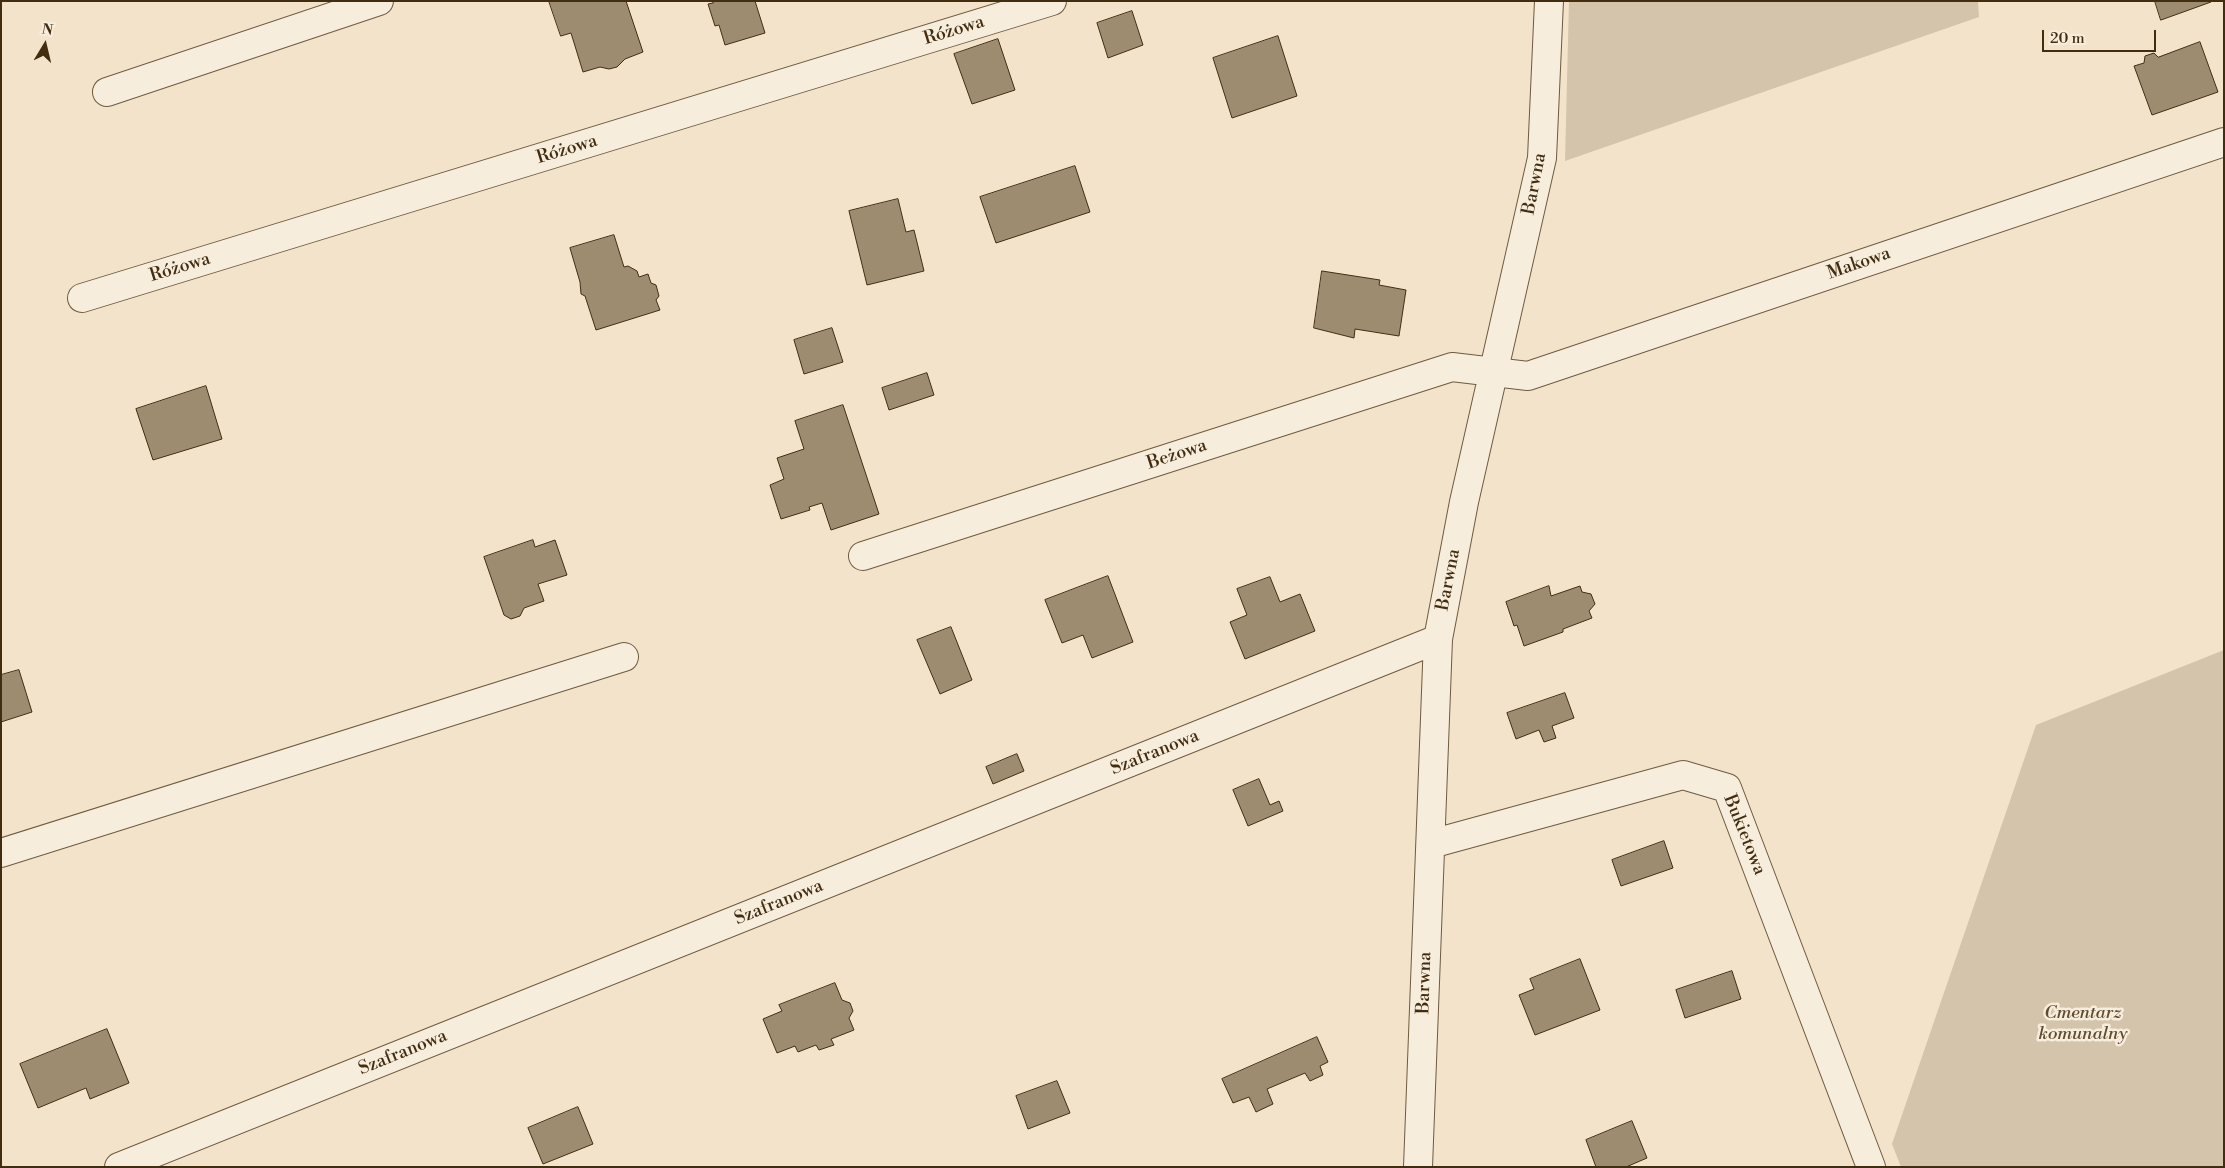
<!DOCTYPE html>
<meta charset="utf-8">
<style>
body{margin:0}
#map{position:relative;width:2225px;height:1168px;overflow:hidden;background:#f2e3ca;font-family:"Libre Bodoni",serif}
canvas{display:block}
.frame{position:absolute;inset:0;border:2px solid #432d11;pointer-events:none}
.north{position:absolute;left:20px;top:20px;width:50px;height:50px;-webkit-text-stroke:4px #f7eddd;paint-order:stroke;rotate:9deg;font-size:14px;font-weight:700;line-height:20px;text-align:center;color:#432d11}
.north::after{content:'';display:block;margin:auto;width:18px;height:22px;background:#432d11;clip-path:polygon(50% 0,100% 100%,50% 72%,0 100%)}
.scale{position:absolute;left:2042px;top:30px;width:114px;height:22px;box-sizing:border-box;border:2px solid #432d11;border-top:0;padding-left:6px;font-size:15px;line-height:18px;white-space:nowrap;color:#432d11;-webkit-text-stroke:4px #f7eddd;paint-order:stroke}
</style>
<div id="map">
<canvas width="2225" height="1168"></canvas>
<div class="frame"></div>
<div class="north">N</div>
<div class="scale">20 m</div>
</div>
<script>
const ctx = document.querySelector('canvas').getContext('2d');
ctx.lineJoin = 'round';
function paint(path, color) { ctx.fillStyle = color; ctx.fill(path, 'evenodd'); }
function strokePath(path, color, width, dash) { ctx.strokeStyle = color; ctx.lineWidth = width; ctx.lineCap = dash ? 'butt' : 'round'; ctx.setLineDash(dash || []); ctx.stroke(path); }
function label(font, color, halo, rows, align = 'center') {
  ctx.font = font + ' "Libre Bodoni",serif'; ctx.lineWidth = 5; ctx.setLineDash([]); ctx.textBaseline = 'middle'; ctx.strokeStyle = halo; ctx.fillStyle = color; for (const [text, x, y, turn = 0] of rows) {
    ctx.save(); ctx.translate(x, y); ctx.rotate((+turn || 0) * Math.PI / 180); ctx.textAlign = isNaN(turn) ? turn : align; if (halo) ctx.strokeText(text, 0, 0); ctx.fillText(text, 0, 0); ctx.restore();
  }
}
const green = new Path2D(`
 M1569 1H1978L1979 17 1565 161Z
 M2224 650V1167H1901L1892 1144 2036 725Z`);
const building = new Path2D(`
 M549 1H626L643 52 625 59 617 67 609 69 600 67 583 72 571 33 561 36Z
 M712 1H755L765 33 725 45 719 25 715 26 708 4 713 3Z
 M2155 1H2211V2L2161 20Z
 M1132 11 1143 45 1108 58 1097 23Z
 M1278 36 1297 96 1232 118 1213 58Z
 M998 39 1015 90 972 104 954 54Z
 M2200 42 2218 92 2152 115 2134 66 2144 63 2145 56 2154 53 2158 57Z
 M1075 166 1090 212 996 243 980 197Z
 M898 199 906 232 914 230 924 271 867 285 849 211Z
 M614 235 624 267 628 266 637 271 639 277 648 274 651 283 656 285 659 296 656 300 660 310 596 330 585 296 581 294 580 282 570 248Z
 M1322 271 1380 280 1379 285 1406 290 1399 336 1355 329 1354 338 1314 328Z
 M832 328 843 362 804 374 794 340Z
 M927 373 934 395 889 410 882 388Z
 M206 386 222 439 153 460 136 409Z
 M843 405 879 514 831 530 822 503 809 507 810 510 781 519 770 485 784 479 777 458 804 449 795 421Z
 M533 540 535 547 555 540 567 575 538 584 544 601 524 608 520 616 511 619 504 615 484 557Z
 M1108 576 1133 642 1092 658 1083 635 1062 643 1045 600Z
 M1270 577 1280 602 1300 594 1315 631 1245 659 1230 622 1247 615 1237 589Z
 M1549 586 1551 596 1580 586 1582 592 1591 594 1595 604 1589 611 1592 618 1563 629V632L1524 646 1517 625 1514 626 1506 602Z
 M951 627 972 680 940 694 917 640Z
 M19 670 32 712 1 722V675Z
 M1565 693 1574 718 1552 726 1556 738 1544 742 1539 730 1516 739 1507 713Z
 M1017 754 1024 771 993 784 986 767Z
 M1259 779 1270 805 1279 801 1283 811 1248 826 1233 790Z
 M1664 841 1673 868 1621 886 1612 860Z
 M1580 959 1600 1010 1535 1035 1519 995 1534 989 1530 979Z
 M1732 971 1741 999 1685 1018 1676 990Z
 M835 983 842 1000 850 1003 853 1011 849 1018 854 1030 831 1039 834 1045 819 1050 816 1045 798 1052 795 1046 777 1053 763 1019 782 1011 779 1005Z
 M107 1029 129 1083 90 1099 86 1088 38 1108 20 1064Z
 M1317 1037 1328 1062 1320 1066 1323 1075 1310 1081 1305 1073 1267 1089 1273 1104 1256 1112 1249 1097 1233 1103 1222 1079Z
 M1057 1081 1070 1113 1028 1129 1016 1096Z
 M578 1107 593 1144 543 1164 528 1128Z
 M1632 1121 1647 1158 1626 1167H1596L1586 1140Z`);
const street = new Path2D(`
 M107 92 379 1
 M82 298 1052 1
 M863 556 1452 367 1528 376 2224 142
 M1431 844 1683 775 1727 788 1871 1167
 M1 853 624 657
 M119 1167 1438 639
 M1418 1167 1438 639 1464 502 1542 158 1549 1`);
const streetNames = [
 ["Różowa",954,31,-17],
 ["Różowa",567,150,-17],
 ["Barwna",1535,184,-79],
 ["Makowa",1859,264,-19],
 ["Różowa",180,268,-17],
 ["Beżowa",1177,455,-18],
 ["Barwna",1449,580,-79],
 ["Szafranowa",1155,753,-22],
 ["Bukietowa",1744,835,68],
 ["Szafranowa",779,903,-22],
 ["Barwna",1425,983,-88],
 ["Szafranowa",403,1053,-22]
];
const parkNames = [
 ["Cmentarz",2083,1014],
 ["komunalny",2083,1035]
];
paint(green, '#d4c4ab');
paint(building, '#9e8c71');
strokePath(building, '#432d11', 1);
strokePath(street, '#6f5a3f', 30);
strokePath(street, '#f7eddd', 28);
label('18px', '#432d11', '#f7eddd', streetNames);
label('italic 18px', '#604b30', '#f7eddd', parkNames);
</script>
